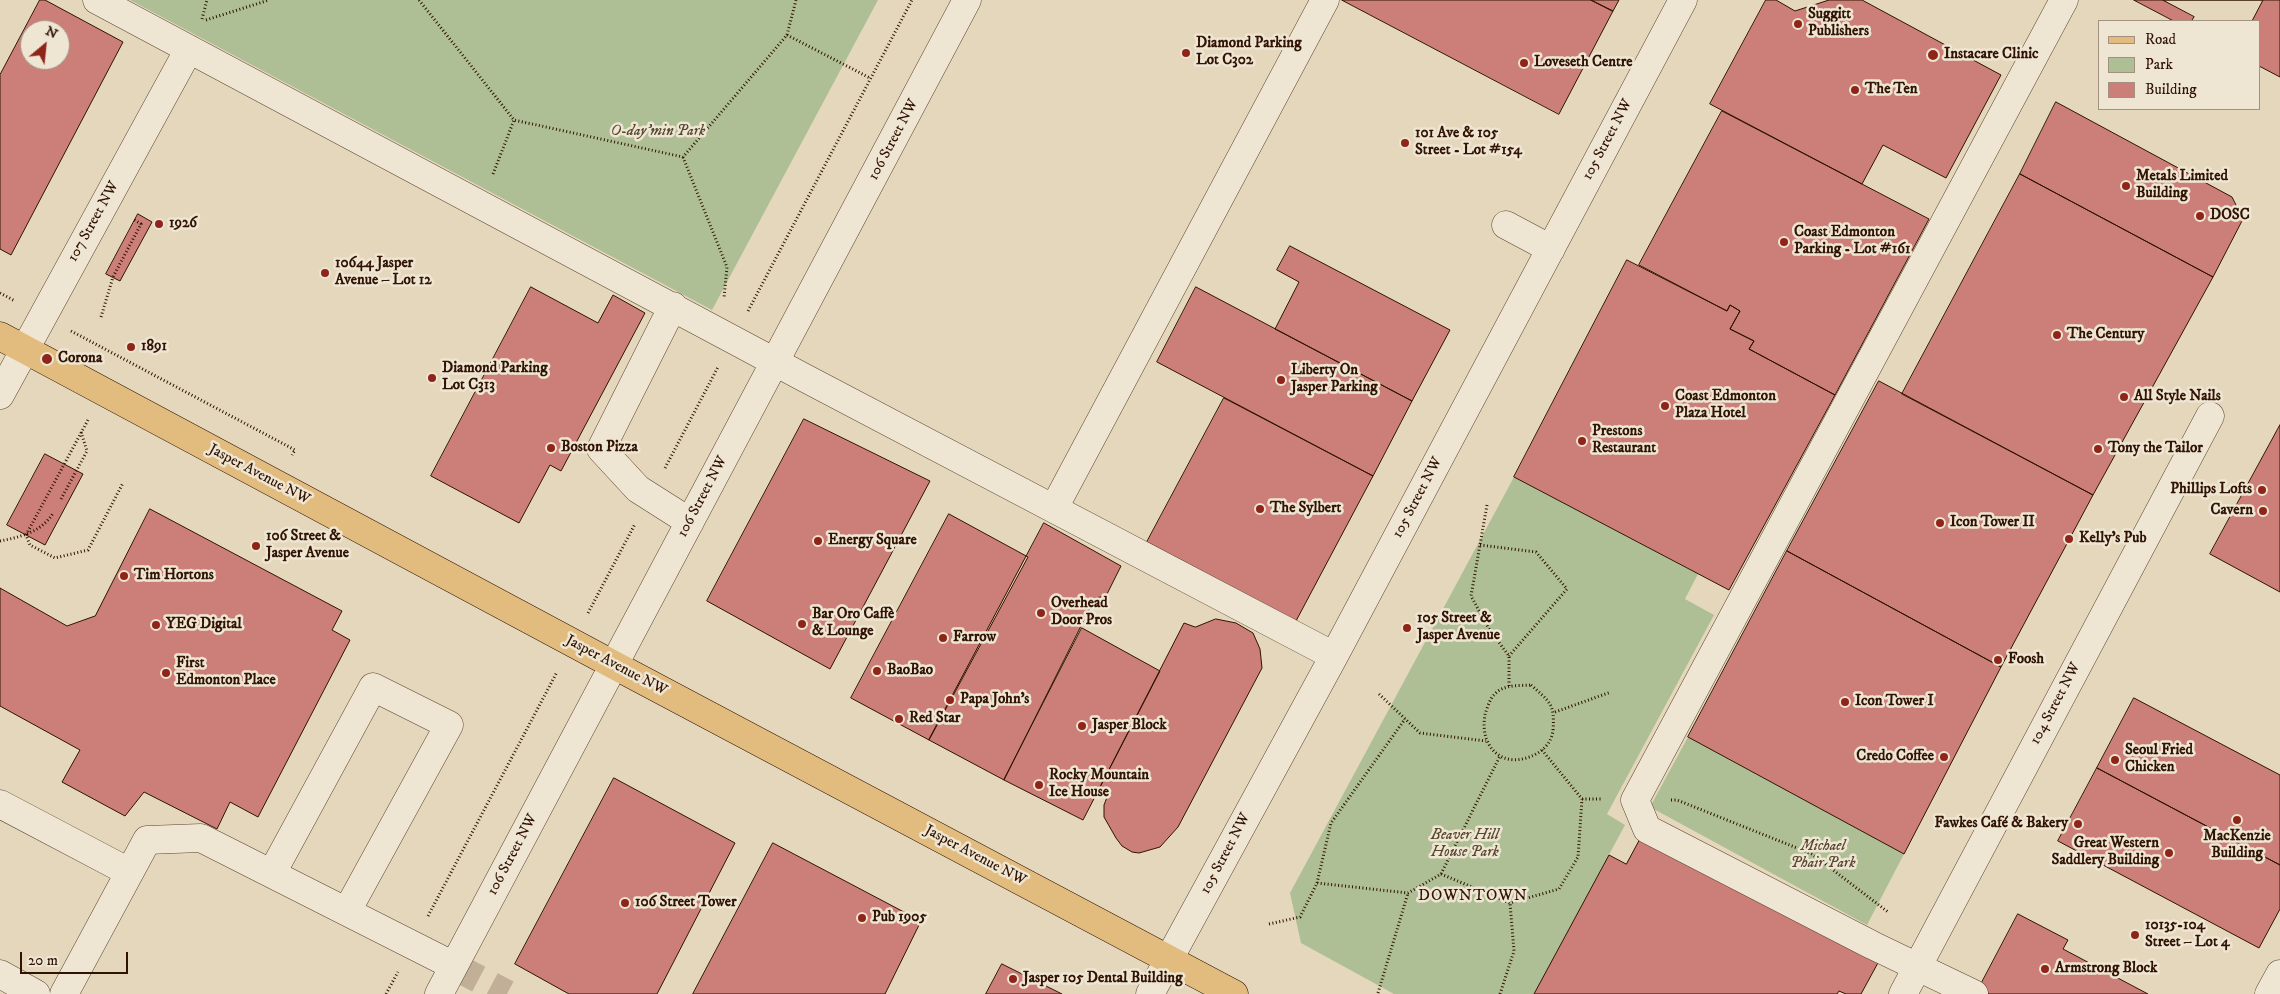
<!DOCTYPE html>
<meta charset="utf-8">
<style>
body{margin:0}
#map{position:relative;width:2280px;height:994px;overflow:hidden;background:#e5d7bc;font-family:"IM FELL DW Pica",serif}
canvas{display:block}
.legend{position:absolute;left:2098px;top:20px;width:162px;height:90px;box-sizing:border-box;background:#eee5d3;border:1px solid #a2917f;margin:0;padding:6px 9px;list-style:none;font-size:15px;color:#301302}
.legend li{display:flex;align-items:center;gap:10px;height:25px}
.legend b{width:25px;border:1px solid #a2917f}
.north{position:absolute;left:20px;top:20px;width:50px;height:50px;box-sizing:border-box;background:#eee5d3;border:1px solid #a2917f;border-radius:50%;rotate:28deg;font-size:14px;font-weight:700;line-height:20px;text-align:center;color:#301302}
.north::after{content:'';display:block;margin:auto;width:18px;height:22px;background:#8f2418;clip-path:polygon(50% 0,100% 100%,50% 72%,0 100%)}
.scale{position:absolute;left:20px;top:952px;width:108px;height:22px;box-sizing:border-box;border:2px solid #301302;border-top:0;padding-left:6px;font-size:15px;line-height:18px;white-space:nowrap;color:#301302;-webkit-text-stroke:4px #eee5d3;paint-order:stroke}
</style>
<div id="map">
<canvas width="2280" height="994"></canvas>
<ul class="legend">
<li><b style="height:6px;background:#e2bc7e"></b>Road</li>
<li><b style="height:14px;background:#afbf95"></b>Park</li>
<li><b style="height:14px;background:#cc7e79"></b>Building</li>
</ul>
<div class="north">N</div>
<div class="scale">20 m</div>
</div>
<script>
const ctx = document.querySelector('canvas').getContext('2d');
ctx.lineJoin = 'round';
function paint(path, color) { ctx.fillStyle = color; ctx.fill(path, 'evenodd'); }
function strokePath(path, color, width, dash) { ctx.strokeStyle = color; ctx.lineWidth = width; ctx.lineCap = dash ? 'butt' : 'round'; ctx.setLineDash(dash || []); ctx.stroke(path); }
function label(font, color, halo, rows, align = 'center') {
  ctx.font = font + ' "IM FELL DW Pica",serif'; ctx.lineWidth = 5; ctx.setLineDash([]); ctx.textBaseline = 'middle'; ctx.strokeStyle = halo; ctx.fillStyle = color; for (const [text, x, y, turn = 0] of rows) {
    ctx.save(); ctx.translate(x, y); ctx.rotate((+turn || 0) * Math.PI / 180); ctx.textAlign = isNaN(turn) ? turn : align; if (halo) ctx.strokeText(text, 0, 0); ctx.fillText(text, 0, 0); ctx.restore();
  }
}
const green = new Path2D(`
 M130 0H878L712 310Z
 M1514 477 1698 574 1685 599 1714 615 1607 814 1625 825 1534 994H1394L1301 943 1290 893Z
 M1688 737 1904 854 1867 925 1650 807Z`);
const building = new Path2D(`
 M40 0H45L123 42 11 255 0 249V75ZM30 30H60V60H30Z
 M1342 0H1591L1613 11 1559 114Z
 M1591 0H1619L1613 11Z
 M1766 0H1776L1795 11 1829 0H1862L2001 75 1946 178 1883 145 1862 184 1710 104Z
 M2134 0H2280V77L2259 66V21H2174Z
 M2163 0H2263L2252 21H2194L2192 20 2194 17Z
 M2056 102 2232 197 2243 219 2213 277 2020 174Z
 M1722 111 1929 219 1835 395 1749 349 1754 341 1730 329 1740 311 1730 305 1727 311 1639 265Z
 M2020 174 2213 277 2093 495 1902 394Z
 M138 214 152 222 120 281 106 274Z
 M1290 246 1450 330 1412 401 1275 329 1299 282 1277 270Z
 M1627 260 1727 311 1730 305 1740 311 1730 329 1754 341 1749 349 1835 395 1729 590 1514 477Z
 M531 287 598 323 613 295 645 313 561 471 550 465 519 523 431 476Z
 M1196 287 1412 401 1373 476 1157 362Z
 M1879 381 2093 495 2001 667 1787 551Z
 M1224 398 1373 476 1296 621 1147 542Z
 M804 419 930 481 830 669 707 601Z
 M2280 425V592L2210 554Z
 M45 454 83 474 45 545 7 525Z
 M150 509 342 611 332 630 350 640 258 817 230 802 217 829 144 792 125 816 62 782 80 750 0 706V588L67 626 95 616Z
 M949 514 1028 557 929 740 851 698Z
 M1044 523 1121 566 1106 596 1095 598 1004 780 929 740Z
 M1787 551 2001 667 1904 854 1688 737Z
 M1216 619 1236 623 1253 633 1260 649 1262 668 1178 827 1160 847 1139 853 1132 852 1122 846 1116 838 1104 817V805L1109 792 1100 787 1184 623 1195 627Z
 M1082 628 1160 671 1083 820 1004 780Z
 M2134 698 2280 775V865L2097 768Z
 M2097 768 2280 865V909L2259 948 2058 841Z
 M614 778 735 843 657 994H569L515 964Z
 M1643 834 1879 961 1861 994H1846L1839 991 1837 994H1534L1609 855 1626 864Z
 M773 843 921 921 885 994H693Z
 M2018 914 2068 940 2063 949 2148 994H1989L1979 988Z
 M1002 964 1062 994H986Z`);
const minorTunnel = new Path2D(`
 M454 966 507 994`);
const path = new Path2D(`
 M419 0 514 120 683 157 787 35 796 0
 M202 19 207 0
 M206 20 269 0
 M787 35 870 78
 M683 157 727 267 724 298
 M493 174 514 120
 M0 293 15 301
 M748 311 912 0
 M101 317 113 277 141 224 133 219
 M71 331 295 450 292 455
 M88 420 26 535 30 545 55 558 88 550 123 483
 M665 468 718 367
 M61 499 87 451 81 432
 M1487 505 1471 596 1489 629 1509 656V686
 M0 541C20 537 42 532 53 513
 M1480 545 1536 552 1567 589 1509 656
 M588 613 635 524
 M1531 685C1550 702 1555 704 1553 730 1552 741 1545 749 1536 754 1504 771 1479 748 1485 715 1487 708 1490 698 1495 694 1504 684 1519 686 1531 685Z
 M1379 694 1420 733 1486 741
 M1555 712 1611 692
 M1582 799H1603
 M1671 800H1677L1812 854 1888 912
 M1441 874 1510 903 1559 889 1578 857 1582 799 1542 750
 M1317 883 1331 823 1405 719
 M428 916 557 672
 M1269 924 1300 917 1317 883 1408 893 1441 874 1500 756
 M1378 993 1408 893
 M386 994 398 972
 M1500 994 1514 951 1510 903`);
const minor = new Path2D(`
 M97 0 803 377 1334 656
 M1506 225 1551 249
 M673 306 601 449 638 489 690 522
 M0 395 189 49
 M1054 508 1325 0
 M0 804 129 872
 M272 873 373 687 449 725 347 911
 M0 974 36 994
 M64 994 147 840 201 838 454 966
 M439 994 967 0
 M1150 994 1334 656 1683 0
 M1903 994 2210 416
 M1974 994 1872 945 1647 829 1635 800 2064 0
 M2269 994 2280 974`);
const major = new Path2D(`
 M0 336 614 665 1234 994`);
const markers = [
 [1798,24,5,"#8f2418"],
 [1186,53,5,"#8f2418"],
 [1933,55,6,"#8f2418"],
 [1524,63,5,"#8f2418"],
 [1855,90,5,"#8f2418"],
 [1405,143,5,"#8f2418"],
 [2126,186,5,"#8f2418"],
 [2200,216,5,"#8f2418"],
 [159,224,5,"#8f2418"],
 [1784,242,5,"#8f2418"],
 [325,273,5,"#8f2418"],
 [2057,335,5,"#8f2418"],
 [131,347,5,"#8f2418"],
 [47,359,6,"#8f2418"],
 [432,378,5,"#8f2418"],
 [1281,380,5,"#8f2418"],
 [2124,397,5,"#8f2418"],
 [1665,406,5,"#8f2418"],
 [1582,441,5,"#8f2418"],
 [551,448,5,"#8f2418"],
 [2098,449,5,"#8f2418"],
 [2262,490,5,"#8f2418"],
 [1260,509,5,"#8f2418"],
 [2263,511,5,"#8f2418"],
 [1940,523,5,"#8f2418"],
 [2069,539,5,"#8f2418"],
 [818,541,5,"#8f2418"],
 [256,546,5,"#8f2418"],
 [124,576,5,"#8f2418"],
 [1041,613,5,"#8f2418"],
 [802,624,5,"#8f2418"],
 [156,625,5,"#8f2418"],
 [1407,628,5,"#8f2418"],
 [943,638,5,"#8f2418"],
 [1998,660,5,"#8f2418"],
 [877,671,5,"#8f2418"],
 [166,673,5,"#8f2418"],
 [950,700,5,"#8f2418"],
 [1845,702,5,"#8f2418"],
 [899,719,5,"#8f2418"],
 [1082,726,5,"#8f2418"],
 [1944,757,5,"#8f2418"],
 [2115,760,5,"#8f2418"],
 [1039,785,5,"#8f2418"],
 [2237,820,5,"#8f2418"],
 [2078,824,5,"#8f2418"],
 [2169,853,5,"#8f2418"],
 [625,903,5,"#8f2418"],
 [862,918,5,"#8f2418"],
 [2135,935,5,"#8f2418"],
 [2045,969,5,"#8f2418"],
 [1013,979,5,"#8f2418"]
];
const poiNames = [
 ["Suggitt",1808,15],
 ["Publishers",1808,32],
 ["Diamond Parking",1196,44],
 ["Lot C302",1196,61],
 ["Instacare Clinic",1944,55],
 ["Loveseth Centre",1534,63],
 ["The Ten",1865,90],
 ["101 Ave & 105",1415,134],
 ["Street - Lot #154",1415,151],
 ["Metals Limited",2136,177],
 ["Building",2136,194],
 ["DOSC",2210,216],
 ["1926",169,224],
 ["Coast Edmonton",1794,233],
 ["Parking - Lot #161",1794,250],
 ["10644 Jasper",335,264],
 ["Avenue – Lot 12",335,281],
 ["The Century",2067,335],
 ["1891",141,347],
 ["Corona",58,359],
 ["Diamond Parking",442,369],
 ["Lot C313",442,386],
 ["Liberty On",1291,371],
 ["Jasper Parking",1291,388],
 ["Coast Edmonton",1675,397],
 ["Plaza Hotel",1675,414],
 ["All Style Nails",2134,397],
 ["Prestons",1592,432],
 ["Restaurant",1592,449],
 ["Boston Pizza",561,448],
 ["Tony the Tailor",2108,449],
 ["Phillips Lofts",2252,490,"right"],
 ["The Sylbert",1270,509],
 ["Cavern",2253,511,"right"],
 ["Icon Tower II",1950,523],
 ["106 Street &",266,537],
 ["Jasper Avenue",266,554],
 ["Kelly's Pub",2079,539],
 ["Energy Square",828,541],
 ["Tim Hortons",134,576],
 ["Overhead",1051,604],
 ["Door Pros",1051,621],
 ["Bar Oro Caffè",812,615],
 ["& Lounge",812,632],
 ["105 Street &",1417,619],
 ["Jasper Avenue",1417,636],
 ["YEG Digital",166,625],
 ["Farrow",953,638],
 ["Foosh",2008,660],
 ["First",176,664],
 ["Edmonton Place",176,681],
 ["BaoBao",887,671],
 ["Papa John's",960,700],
 ["Icon Tower I",1855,702],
 ["Red Star",909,719],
 ["Jasper Block",1092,726],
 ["Seoul Fried",2125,751],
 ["Chicken",2125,768],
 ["Credo Coffee",1934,757,"right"],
 ["Rocky Mountain",1049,776],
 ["Ice House",1049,793],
 ["Fawkes Café & Bakery",2068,824,"right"],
 ["MacKenzie",2237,837,"center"],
 ["Building",2237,854,"center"],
 ["Great Western",2159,844,"right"],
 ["Saddlery Building",2159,861,"right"],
 ["106 Street Tower",635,903],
 ["Pub 1905",872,918],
 ["10135-104",2145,926],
 ["Street – Lot 4",2145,943],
 ["Armstrong Block",2055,969],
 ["Jasper 105 Dental Building",1023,979]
];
const parkNames = [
 ["O-day'min Park",658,132],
 ["Beaver Hill",1465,836],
 ["House Park",1465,853],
 ["Michael",1823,847],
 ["Phair Park",1823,864]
];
const streetNames = [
 ["106 Street NW",894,140,-62],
 ["105 Street NW",1608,140,-62],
 ["107 Street NW",94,222,-61],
 ["Jasper Avenue NW",259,475,28],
 ["106 Street NW",703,497,-62],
 ["105 Street NW",1418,498,-62],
 ["Jasper Avenue NW",616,666,28],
 ["104 Street NW",2056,704,-62],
 ["105 Street NW",1226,854,-62],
 ["106 Street NW",513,855,-62],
 ["Jasper Avenue NW",975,856,28]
];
const neighbourhoodNames = [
 ["DOWNTOWN",1473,897]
];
paint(green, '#afbf95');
paint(building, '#cc7e79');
strokePath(building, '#301302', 1);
strokePath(minorTunnel, '#c1b097', 28, [28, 14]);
strokePath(minor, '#5d4430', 29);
strokePath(major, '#301302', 29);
strokePath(path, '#301302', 3, [1, 2.5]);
strokePath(minor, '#eee5d3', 28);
strokePath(major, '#e2bc7e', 28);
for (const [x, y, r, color] of markers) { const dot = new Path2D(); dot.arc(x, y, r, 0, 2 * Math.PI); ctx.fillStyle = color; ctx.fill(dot); strokePath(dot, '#eee5d3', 2); }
label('bold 15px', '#301302', '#eee5d3', poiNames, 'left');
label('italic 15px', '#56472e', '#eee5d3', parkNames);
label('15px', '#301302', '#eee5d3', streetNames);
ctx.letterSpacing = '1px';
label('16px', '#301302', '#eee5d3', neighbourhoodNames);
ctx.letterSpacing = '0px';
</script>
